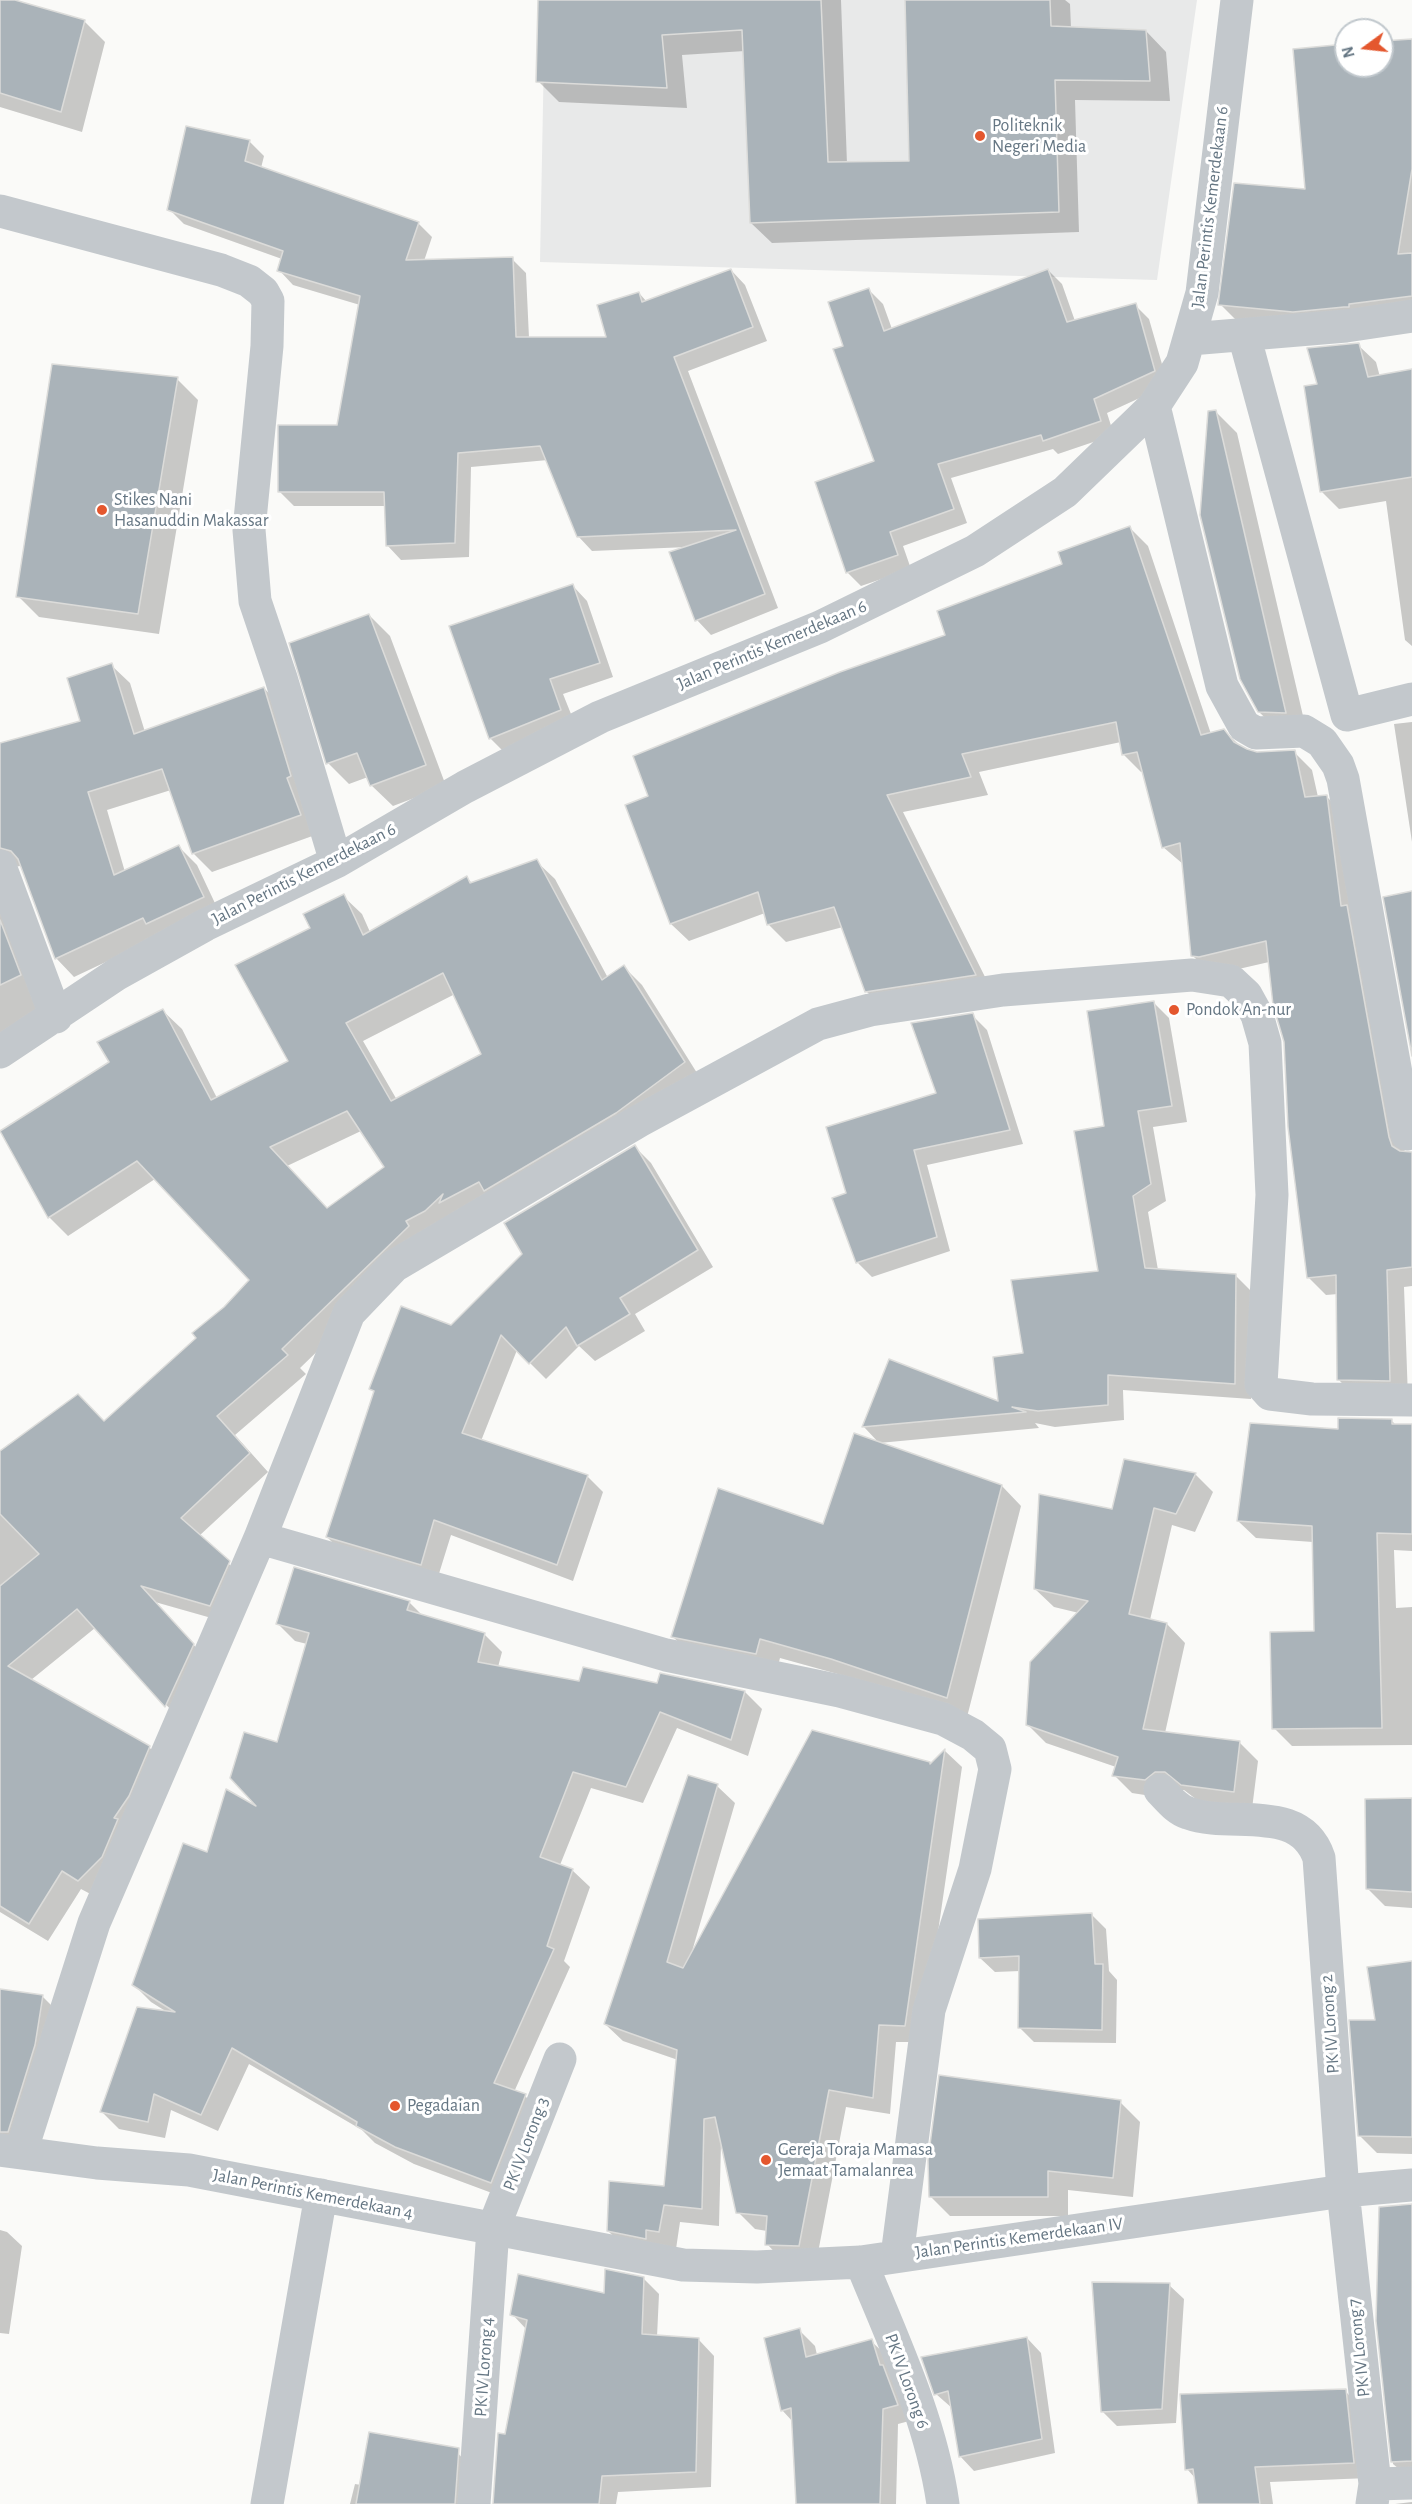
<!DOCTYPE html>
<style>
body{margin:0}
#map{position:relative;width:1412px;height:2504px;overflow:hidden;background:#fafaf8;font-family:"Alegreya Sans",sans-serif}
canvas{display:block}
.north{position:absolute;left:1334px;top:18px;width:60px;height:60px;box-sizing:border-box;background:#fff;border:2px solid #c1c8cd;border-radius:50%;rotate:255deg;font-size:16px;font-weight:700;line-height:24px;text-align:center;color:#657683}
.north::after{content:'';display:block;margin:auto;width:21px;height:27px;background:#e4572e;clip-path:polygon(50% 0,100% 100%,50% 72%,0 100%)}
</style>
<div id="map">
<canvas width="1412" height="2504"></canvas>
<div class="north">N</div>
</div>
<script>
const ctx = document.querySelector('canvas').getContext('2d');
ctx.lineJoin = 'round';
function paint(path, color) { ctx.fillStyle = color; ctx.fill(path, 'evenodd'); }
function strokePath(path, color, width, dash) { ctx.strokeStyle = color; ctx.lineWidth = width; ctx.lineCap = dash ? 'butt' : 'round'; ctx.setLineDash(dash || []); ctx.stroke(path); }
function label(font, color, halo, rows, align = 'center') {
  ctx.font = font + ' "Alegreya Sans",sans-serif'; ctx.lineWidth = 6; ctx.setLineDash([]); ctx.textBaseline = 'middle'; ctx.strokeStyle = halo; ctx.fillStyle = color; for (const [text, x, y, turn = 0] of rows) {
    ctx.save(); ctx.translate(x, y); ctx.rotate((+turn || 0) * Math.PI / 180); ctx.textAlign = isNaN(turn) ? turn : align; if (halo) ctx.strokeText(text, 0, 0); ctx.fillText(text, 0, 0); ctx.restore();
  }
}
const built = new Path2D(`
 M545 0H1197L1157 280 540 262Z`);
const shadow = new Path2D(`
 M0 0H9L84 21 105 42 82 132 0 107Z
 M539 0H841L847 164 911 162 907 0H1065L1070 4 1071 28 1146 31 1166 52 1170 101 1075 100 1079 232 772 243 751 223 745 51 682 55 687 108 559 102 538 81Z
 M1412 40V322L1243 327 1220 304 1307 190 1346 46V66H1382V43Z
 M249 141 264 156 261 168 418 223 432 237 424 261 512 259 526 273 529 338H608L639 293 647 302 731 270 745 285 767 341 688 371 778 608 711 635 697 620 671 553 688 547 592 551 578 536 548 460 471 467 469 557 401 560 387 545 386 506H294L279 491 338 426 360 305 293 285 279 270 282 259 184 224 169 209Z
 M1048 270 1062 284 1075 321 1135 305 1149 319 1168 385 1107 413 1114 435 1058 454 1053 449 951 478 967 523 903 546 911 569 861 586 847 572 876 462 845 347 869 290 883 304 892 329Z
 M1358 345 1376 362 1380 377 1412 370V646L1405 640 1386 501 1339 509 1321 491 1319 386Z
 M177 379 198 400 159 634 39 617 18 596Z
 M1216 412 1237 433 1307 733H1281L1259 712Z
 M1130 528 1148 546 1211 734 1224 730 1241 747 1257 753 1294 752 1312 770 1318 797 1326 796 1344 814 1405 1153H1412V1286L1404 1287 1408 1398H1356L1339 1380 1338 1294 1326 1295 1308 1277 1285 1042 1269 962 1217 974H1211L1193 956 1183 864 1163 847 1144 771 1141 772 1123 754 1121 742 979 772 988 795 903 812 993 993 884 1009 866 991 843 927 786 942 768 924 765 913 689 941 671 924 650 797 947 636 1063 564Z
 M573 586 587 601 613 677 563 694 575 724 504 752 490 738Z
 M369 615 390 636 446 786 393 806 371 785 368 777 349 784 328 763Z
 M111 665 130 683 145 732 264 688 282 707 318 834 212 872 193 853 171 790 107 810 125 872 179 847 197 865 221 916 161 936 74 977 56 958 21 866 12 867 0 881V745L82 722Z
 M1412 722V842L1394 724Z
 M536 861 555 879 608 978 624 967 642 985 702 1081 427 1245 300 1368 306 1374 235 1435 268 1472 199 1536 247 1581 229 1623 155 1602 211 1664 184 1724 95 1628 31 1680 149 1747 167 1766 98 1898 81 1889 48 1941 0 1912V1452L105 1423 198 1338 251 1280 155 1179 68 1236 49 1217 1 1132 111 1062 163 1011 182 1029 217 1098 290 1061 312 929 343 896 362 914 370 932 467 878 473 884ZM455 994 483 1054 397 1100 363 1041ZM361 1131 386 1167 328 1210 287 1166Z
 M0 887 44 1018 0 1033Z
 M1153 1002 1169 1018 1187 1122 1153 1127 1166 1201 1148 1212 1158 1270 1235 1275 1251 1291V1399L1123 1390 1124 1420 1055 1427 1035 1423 1039 1428 879 1443 864 1427 999 1404 1024 1354 1100 1272 1106 1127Z
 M972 1015 987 1030 1023 1144 927 1165 950 1251 872 1277 858 1263 834 1199 848 1194 938 1094Z
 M635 1147 651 1163 713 1267 635 1314 645 1331 595 1361 579 1346 546 1379 517 1350 481 1441 587 1476 603 1492 573 1581 451 1535 437 1580 343 1553 327 1537 375 1393 371 1389 452 1327Z
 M1391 1420 1397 1426H1412V1551L1394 1550 1396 1608 1412 1607V1745L1292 1746 1274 1728 1316 1632 1313 1542 1256 1538 1238 1521 1339 1430Z
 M1195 1474 1213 1492 1195 1532 1172 1525 1150 1620 1167 1624 1185 1643 1165 1733 1240 1743 1258 1761 1252 1809 1201 1803 1184 1790H1174L1164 1798 1132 1793 1114 1775 1116 1767 1046 1743 1028 1725 1079 1613 1054 1607 1035 1589 1113 1511Z
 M1002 1486 1021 1506 967 1717 852 1678 780 1658 776 1673 693 1656 673 1637 824 1525Z
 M409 1602 424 1617 484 1634 502 1652 498 1667 580 1683 658 1685 745 1692 762 1709 748 1756 677 1728 643 1803 591 1788 560 1865 572 1870 590 1887 564 1961 570 1967 514 2092 525 2096 542 2113 508 2199 414 2164 375 2143 362 2130 249 2064 218 2131 171 2110 165 2138 119 2129 102 2112 167 2012 151 2002 134 1985 208 1854 261 1811 307 1644 295 1641 278 1624Z
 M945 1751 962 1767 922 2042H896L890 2114 846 2107 816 2263 784 2262 767 2244V2231L755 2229 738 2212 721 2142 719 2226 680 2222 676 2249 626 2248 608 2231 666 2188 678 2060 623 2041 605 2024 717 1786 735 1803 691 1955 930 1763 931 1765Z
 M1412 1799V1908L1385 1906 1368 1889Z
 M1092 1915 1106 1929 1109 1971 1117 1980 1116 2043 1034 2042 1019 2027 1020 1971 995 1972 980 1958Z
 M1412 1963V2154L1377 2153 1359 2135Z
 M0 1993 42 1996 61 2015 27 2151 0 2148Z
 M1120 2102 1140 2122 1133 2197 1068 2190V2216H950L930 2196Z
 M0 2230 7 2232 22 2246 9 2334 0 2333Z
 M1412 2230V2480L1393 2464 1378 2320Z
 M643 2278 659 2294 657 2337 699 2340 714 2356 711 2487 618 2492 616 2504H494L527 2330 512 2314 606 2295Z
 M1169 2285 1184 2299 1176 2423 1117 2426 1103 2412Z
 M799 2330 815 2346 817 2355 871 2341 887 2356 913 2420 898 2424 896 2504H798L793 2422 782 2410Z
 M1027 2338 1041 2353 1055 2453 974 2471 960 2456 952 2408 936 2394Z
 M1345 2391 1361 2407 1369 2478 1270 2482 1273 2504H1200L1196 2479 1187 2469Z
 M453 2448 467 2463 459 2504H350L355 2484 361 2485Z
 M1412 2502V2504H1395Z`);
const building = new Path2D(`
 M0 0H15L85 20 61 112 0 93Z
 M538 0H821L828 162 909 161 905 0H1050L1051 26 1146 30 1150 81 1055 80 1059 212 750 223 742 30 662 35 667 88 536 82Z
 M1412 39V169L1398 254 1412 253V296L1349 304V307H1344L1293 312 1218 305 1234 183 1305 189 1293 49 1346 44V66H1382V41Z
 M186 126 250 140 245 161 419 222 406 260 513 257 516 337H606L597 305 639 292 642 302 731 269 753 327 674 357 765 594 695 621 669 552 736 530 577 537 540 446 458 453 455 543 386 546 384 492H278V425H337L360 296 277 271 283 251 167 210Z
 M1048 269 1067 322 1136 303 1155 371 1094 399 1101 421 1043 441 1041 435 938 464 954 509 890 532 898 555 846 573 815 482 874 461 833 349 843 346 828 302 869 288 884 331Z
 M1359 343 1368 377 1412 369V477L1320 492 1304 386 1317 384 1307 348Z
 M52 364 178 377 138 614 16 597Z
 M1216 410 1286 713 1258 712 1240 679 1200 515 1208 411Z
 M1130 526 1201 735 1224 729 1234 742 1247 749 1257 752 1295 750 1305 797 1327 795 1341 906 1347 905 1389 1137 1392 1146 1400 1151 1412 1152V1267L1387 1270 1390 1381 1337 1380 1336 1275 1307 1278 1288 1127 1284 1042 1273 1005 1266 941 1199 957 1191 956 1180 843 1162 848 1137 752 1122 755 1116 722 962 754 971 777 887 795 976 975 865 992 834 907 767 925 758 892 670 924 625 805 648 796 633 756 840 672 945 635 937 611 1062 564 1058 552Z
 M573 584 600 663 550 679 561 710 489 739 449 626Z
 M369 614 426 765 370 786 357 753 326 764 289 643Z
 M112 663 134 734 264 687 291 776 287 778 301 815 192 854 162 769 88 792 114 875 179 845 204 897 146 924 143 918 55 959 18 859 11 851 0 848V743L80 721 67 678Z
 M537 859 602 980 624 965 685 1062 616 1113 484 1191 479 1182 439 1203 443 1194 425 1211 406 1221 409 1226 282 1349 288 1355 217 1416 250 1453 181 1518 230 1561 210 1606 141 1586 194 1644 165 1707 77 1609 8 1666 150 1746 129 1796 114 1818 118 1819 102 1857 78 1881 62 1871 29 1924 0 1906V1586L39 1554 0 1514V1451L78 1394 104 1421 196 1338 192 1333 224 1307 249 1280 137 1161 48 1218 0 1131 109 1062 97 1042 163 1009 211 1100 288 1061 235 965 310 928 303 914 344 894 363 935 467 876 470 883ZM443 973 481 1054 391 1101 346 1023ZM347 1111 384 1167 327 1208 270 1147Z
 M1412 891V1056L1383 897Z
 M0 920 21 975 0 985Z
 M1154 1001 1172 1106 1138 1111 1151 1184 1133 1196 1145 1268 1236 1274 1235 1384 1108 1375V1405L1038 1411 1012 1407 1026 1412 862 1427 889 1359 998 1401 993 1357 1023 1353 1011 1280 1098 1271 1074 1131 1104 1126 1087 1011Z
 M973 1013 1010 1130 914 1150 937 1237 856 1263 832 1198 846 1193 826 1127 936 1093 911 1023Z
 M635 1145 698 1250 620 1298 630 1314 577 1346 566 1327 529 1364 501 1335 462 1433 588 1475 557 1565 434 1520 421 1565 326 1537 374 1391 369 1389 401 1306 451 1325 522 1254 504 1223Z
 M1338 1418 1392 1419V1424H1412V1534L1377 1533 1382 1728 1272 1729 1270 1632 1314 1631 1312 1526 1237 1521 1250 1423 1338 1429Z
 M854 1433 1002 1485 947 1698 831 1659 760 1639 756 1654 671 1637 718 1488 823 1524Z
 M1124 1459 1196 1473 1176 1514 1154 1508 1129 1614 1167 1623 1143 1729 1240 1741 1234 1792 1181 1785 1165 1772H1155L1145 1780 1112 1776 1118 1757 1026 1725 1030 1662 1088 1601 1034 1589 1039 1494 1112 1509Z
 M294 1567 410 1601 407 1610 485 1633 478 1662 579 1681 583 1667 657 1683 660 1673 745 1691 731 1740 660 1712 626 1787 573 1772 540 1857 573 1869 547 1946 554 1949 494 2083 526 2094 491 2183 395 2147 356 2126 357 2122 232 2048 201 2115 154 2094 148 2122 100 2112 137 2007 175 2012 132 1985 183 1843 207 1852 226 1789 256 1806 230 1778 244 1732 277 1742 309 1633 276 1624Z
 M812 1730 930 1762V1764L945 1749 905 2026 879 2025 873 2098 829 2090 799 2246 765 2245 767 2216 736 2213 715 2117 704 2119 702 2209 664 2205 659 2232 646 2230V2239L607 2231 609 2181 664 2186 677 2050 604 2024 688 1775 718 1784 667 1962 683 1968Z
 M1412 1798V1892L1366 1889 1365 1799Z
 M1092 1913 1095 1964H1103L1102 2030 1018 2028 1019 1956 979 1958 978 1919Z
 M1412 1961V2137L1358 2136 1349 2020H1375L1367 1967Z
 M0 1989 43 1995 35 2045 8 2132H0Z
 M939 2075 1121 2100 1113 2178 1048 2171V2197H929L928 2160Z
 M1412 2204V2461L1391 2462 1376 2321 1379 2207Z
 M605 2269 644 2277 642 2334 699 2338 696 2472 602 2476 599 2504H493L498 2433 505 2434 527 2320 510 2315 518 2274 604 2293Z
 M1092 2282 1170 2283 1162 2409 1101 2412Z
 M800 2328 806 2357 872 2339 880 2365H883L898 2405 883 2409 880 2504H796L791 2408 781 2411 764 2338Z
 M1027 2337 1042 2439 959 2457 948 2391 934 2395 921 2357Z
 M1346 2389 1354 2463 1255 2467 1260 2504H1198L1193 2469 1185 2470 1180 2394Z
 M369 2432 459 2448 455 2504H356Z`);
const minor = new Path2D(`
 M0 211 221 270 249 281 263 292 268 301 267 346 249 530 255 601 281 678 336 862
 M1244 335 1347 715 1412 699
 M1190 339 1346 326 1412 316
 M1154 406 1222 686 1244 726 1256 733 1304 731 1322 742 1338 765 1343 779 1407 1134
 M0 866 56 1017
 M0 1052 117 974 205 925 336 862 465 787 600 717 820 627 975 551 1065 492 1154 406 1182 363 1202 293 1237 0
 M260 1538 666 1655 840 1691 943 1719 973 1735 990 1749 995 1769 975 1869 929 2010 897 2256
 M1160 1790C1169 1799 1176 1809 1188 1813 1232 1829 1300 1802 1319 1858L1343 2191 1375 2484 1372 2504
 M0 2150 97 2163 189 2170 683 2265 757 2267 861 2262 1343 2191 1412 2185
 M21 2152 94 1923 260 1538 349 1313 394 1266 639 1121 818 1024 870 1010 1003 990 1192 975 1231 981 1246 995 1257 1015 1265 1043 1272 1195 1261 1384 1270 1394 1312 1399 1412 1400
 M861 2262C893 2340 931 2420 943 2504
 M1375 2484 1412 2483
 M267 2504 321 2195
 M474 2504 493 2229 560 2059`);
const markers = [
 [980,136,6,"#e4572e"],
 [102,510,6,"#e4572e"],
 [1174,1010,6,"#e4572e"],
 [395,2106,6,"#e4572e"],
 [766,2160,6,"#e4572e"]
];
const poiNames = [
 ["Politeknik",992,126],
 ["Negeri Media",992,147],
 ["Stikes Nani",114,500],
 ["Hasanuddin Makassar",114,521],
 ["Pondok An-nur",1186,1010],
 ["Pegadaian",407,2106],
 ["Gereja Toraja Mamasa",778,2150],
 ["Jemaat Tamalanrea",778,2171]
];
const streetNames = [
 ["Jalan Perintis Kemerdekaan 6",1210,207,-83],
 ["Jalan Perintis Kemerdekaan 6",772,645,-23],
 ["Jalan Perintis Kemerdekaan 6",304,874,-27],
 ["PK IV Lorong 2",1330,2024,-94],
 ["PK IV Lorong 3",526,2144,-69],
 ["Jalan Perintis Kemerdekaan 4",313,2194,11],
 ["Jalan Perintis Kemerdekaan IV",1019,2238,-8],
 ["PK IV Lorong 7",1359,2348,-96],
 ["PK IV Lorong 4",484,2367,-86],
 ["PK IV Lorong 6",907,2381,70]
];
paint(built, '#e8e9e9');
paint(shadow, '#0003');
paint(building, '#aab3b9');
strokePath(building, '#dcdcda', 1.5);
strokePath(minor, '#c3c8cc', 33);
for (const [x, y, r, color] of markers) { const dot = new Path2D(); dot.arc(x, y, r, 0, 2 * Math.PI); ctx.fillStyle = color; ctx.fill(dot); strokePath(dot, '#fff', 2); }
label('18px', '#657683', '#fff', poiNames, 'left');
label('18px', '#657683', '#fff', streetNames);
</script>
